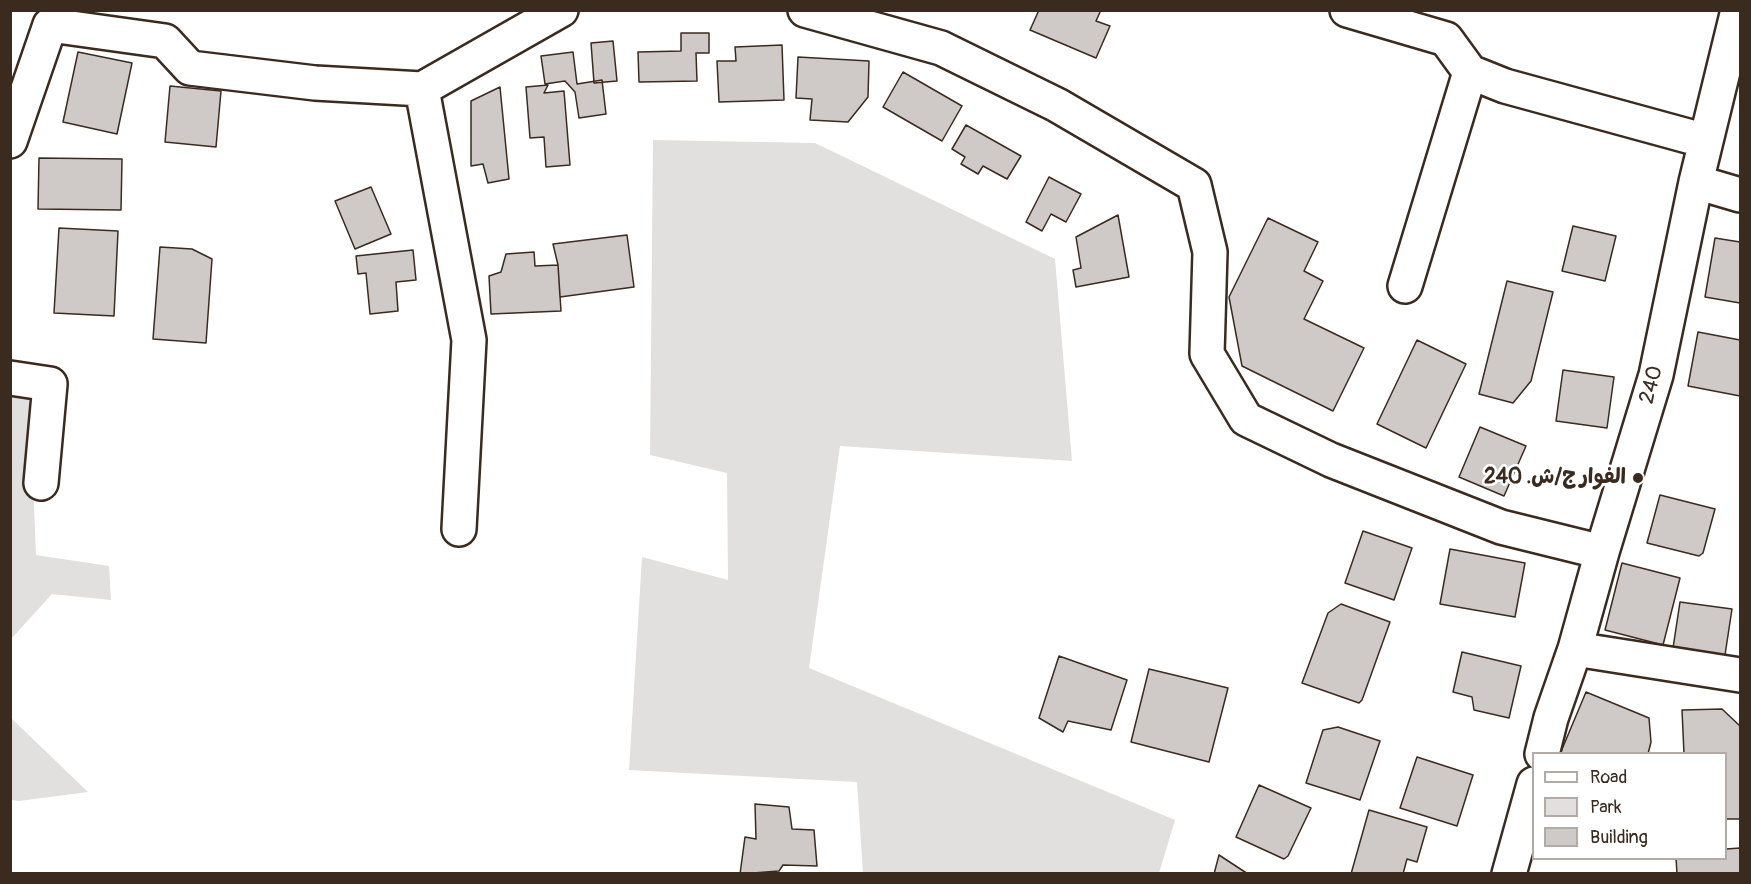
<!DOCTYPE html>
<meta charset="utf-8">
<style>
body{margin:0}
#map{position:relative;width:1751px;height:884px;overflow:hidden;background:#fff;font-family:Pangolin,sans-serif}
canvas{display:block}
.frame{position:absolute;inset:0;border:12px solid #3b2a1e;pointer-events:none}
.legend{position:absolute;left:1532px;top:752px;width:195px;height:108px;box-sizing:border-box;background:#fff;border:2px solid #b1aaa5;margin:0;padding:8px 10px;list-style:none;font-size:18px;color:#3b2a1e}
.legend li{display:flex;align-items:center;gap:12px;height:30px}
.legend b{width:30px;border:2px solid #b1aaa5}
</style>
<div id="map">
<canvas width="1751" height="884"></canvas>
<div class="frame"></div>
<ul class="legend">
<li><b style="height:8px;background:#fff"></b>Road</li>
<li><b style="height:16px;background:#e2e0de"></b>Park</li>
<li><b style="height:16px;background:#cfcac7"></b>Building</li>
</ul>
</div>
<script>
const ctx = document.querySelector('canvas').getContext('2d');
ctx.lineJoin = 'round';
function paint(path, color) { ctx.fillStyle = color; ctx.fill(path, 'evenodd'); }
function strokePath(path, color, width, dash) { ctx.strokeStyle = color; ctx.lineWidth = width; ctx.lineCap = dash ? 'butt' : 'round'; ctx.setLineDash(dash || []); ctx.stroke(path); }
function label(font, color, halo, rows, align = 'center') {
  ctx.font = font + ' Pangolin,"Playpen Sans Arabic",sans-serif'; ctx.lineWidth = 5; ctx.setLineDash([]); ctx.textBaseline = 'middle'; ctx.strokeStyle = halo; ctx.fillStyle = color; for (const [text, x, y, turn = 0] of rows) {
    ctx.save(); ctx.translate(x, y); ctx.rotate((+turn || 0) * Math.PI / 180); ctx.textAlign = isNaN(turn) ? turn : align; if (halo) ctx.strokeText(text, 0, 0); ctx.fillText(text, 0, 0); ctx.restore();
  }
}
const green = new Path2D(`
 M653 140 815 143 1055 259 1072 461 840 446 809 668 1175 820 1159 873H863L857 782 629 770 642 557 728 580 727 473 650 455Z
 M10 385 29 387 36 555 109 566 111 600 52 594 11 639Z
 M11 718 88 792 19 801 11 800Z`);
const building = new Path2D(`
 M1039 10H1101L1096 21 1110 26 1096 58 1030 30Z
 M681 33H709V53H696L697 81 639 82 638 52 681 51Z
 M613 41 617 81 594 83 591 43Z
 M782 45 784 100 719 102 717 61H736L735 47Z
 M78 52 132 63 117 134 63 122Z
 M573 52 577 84 602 80 606 114 579 118 575 92 565 81 545 84 541 56Z
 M798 57 869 61 868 97 848 122 810 120 812 99 796 98Z
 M903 72 962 106 942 141 883 107Z
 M548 85 544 93 564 91 570 165 546 167 544 137 530 138 526 87Z
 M170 86 221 91 216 147 165 142Z
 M500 87 509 179 488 183 483 164 471 166V101Z
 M966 125 1021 156 1007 179 983 166 978 174 961 164 965 157 952 149Z
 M39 158 122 159 121 210 38 209Z
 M1049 177 1081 194 1066 222 1051 214 1042 231 1026 222Z
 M371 187 391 234 355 249 335 201Z
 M1118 215 1129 277 1076 287 1073 270 1081 268 1076 237Z
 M1268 218 1318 242 1304 271 1323 281 1304 319 1364 348 1333 411 1242 366 1229 297Z
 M1573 226 1616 236 1605 281 1562 271Z
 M59 228 118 231 114 316 54 313Z
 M627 235 634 287 560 297 558 265 553 244Z
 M1715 238 1740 242V303L1705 297Z
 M160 247 192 249 212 259 206 343 153 339Z
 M413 250 416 280 396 282 398 311 370 314 366 273 358 274 356 256Z
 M534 252 535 266 558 265 561 311 491 314 489 276 501 272 506 254Z
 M1507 281 1553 292 1531 381 1513 403 1479 394Z
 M1698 332 1740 340V396L1688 386Z
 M1417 340 1466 364 1426 448 1377 424Z
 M1563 370 1614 377 1607 428 1556 421Z
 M1480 427 1526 446 1504 496 1459 477Z
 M1660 495 1715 509 1703 553 1699 556 1647 543Z
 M1363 531 1412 548 1394 600 1345 583Z
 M1450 549 1525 563 1515 617 1440 604Z
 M1622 563 1680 578 1663 645 1605 630Z
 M1680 602 1732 609 1725 655 1673 648Z
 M1341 604 1390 622 1362 700 1359 703 1302 683 1328 613Z
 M1462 652 1521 666 1509 718 1474 710 1472 697 1453 692Z
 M1059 656 1127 680 1111 730 1068 721 1063 732 1039 718Z
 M1149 669 1228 688 1209 762 1131 742Z
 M1586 692 1649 718 1651 742 1648 754H1560Z
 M1722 709 1740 726V819H1726V754H1684L1682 710Z
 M1338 727 1380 741 1360 800 1306 783 1323 730Z
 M1417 757 1473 775 1457 826 1400 808Z
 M1259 785 1311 808 1288 856 1284 859 1236 837Z
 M755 804 789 807 792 829 814 830 817 866 783 865 779 871 740 874 745 837 756 839Z
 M1369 810 1427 827 1417 862 1407 859 1403 874H1351Z
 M1740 848V874H1677L1676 858H1726V849Z
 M1219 855 1248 874H1214Z`);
const minor = new Path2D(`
 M805 10 941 48 1057 105 1194 185 1210 252 1207 354 1246 419 1331 460 1501 527 1602 552
 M1347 10 1446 39 1470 72 1505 86 1706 141
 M10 141 50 25 165 41 190 68 315 83 422 89
 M1696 182 1740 195
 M1405 286 1470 72
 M10 378 50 384 41 483
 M459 529 469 340 422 89 561 10
 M1575 649 1740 675
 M1542 754 1551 718 1575 649 1602 552 1656 375 1696 182 1738 10
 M1509 874 1534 784`);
const markers = [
 [1638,478,6,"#3b2a1e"]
];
const streetNames = [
 ["240",1652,385,-75]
];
const poiNames = [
 ["الفوار ج/ش. 240",1626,478]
];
paint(green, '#e2e0de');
paint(building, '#cfcac7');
strokePath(building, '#3b2a1e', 1.5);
strokePath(minor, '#3b2a1e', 38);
strokePath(minor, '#fff', 33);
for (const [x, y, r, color] of markers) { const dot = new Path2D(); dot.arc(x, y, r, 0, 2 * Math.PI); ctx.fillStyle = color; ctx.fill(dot); strokePath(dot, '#fff', 2); }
label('21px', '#3b2a1e', '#fff', streetNames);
label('bold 21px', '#3b2a1e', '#fff', poiNames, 'right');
</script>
